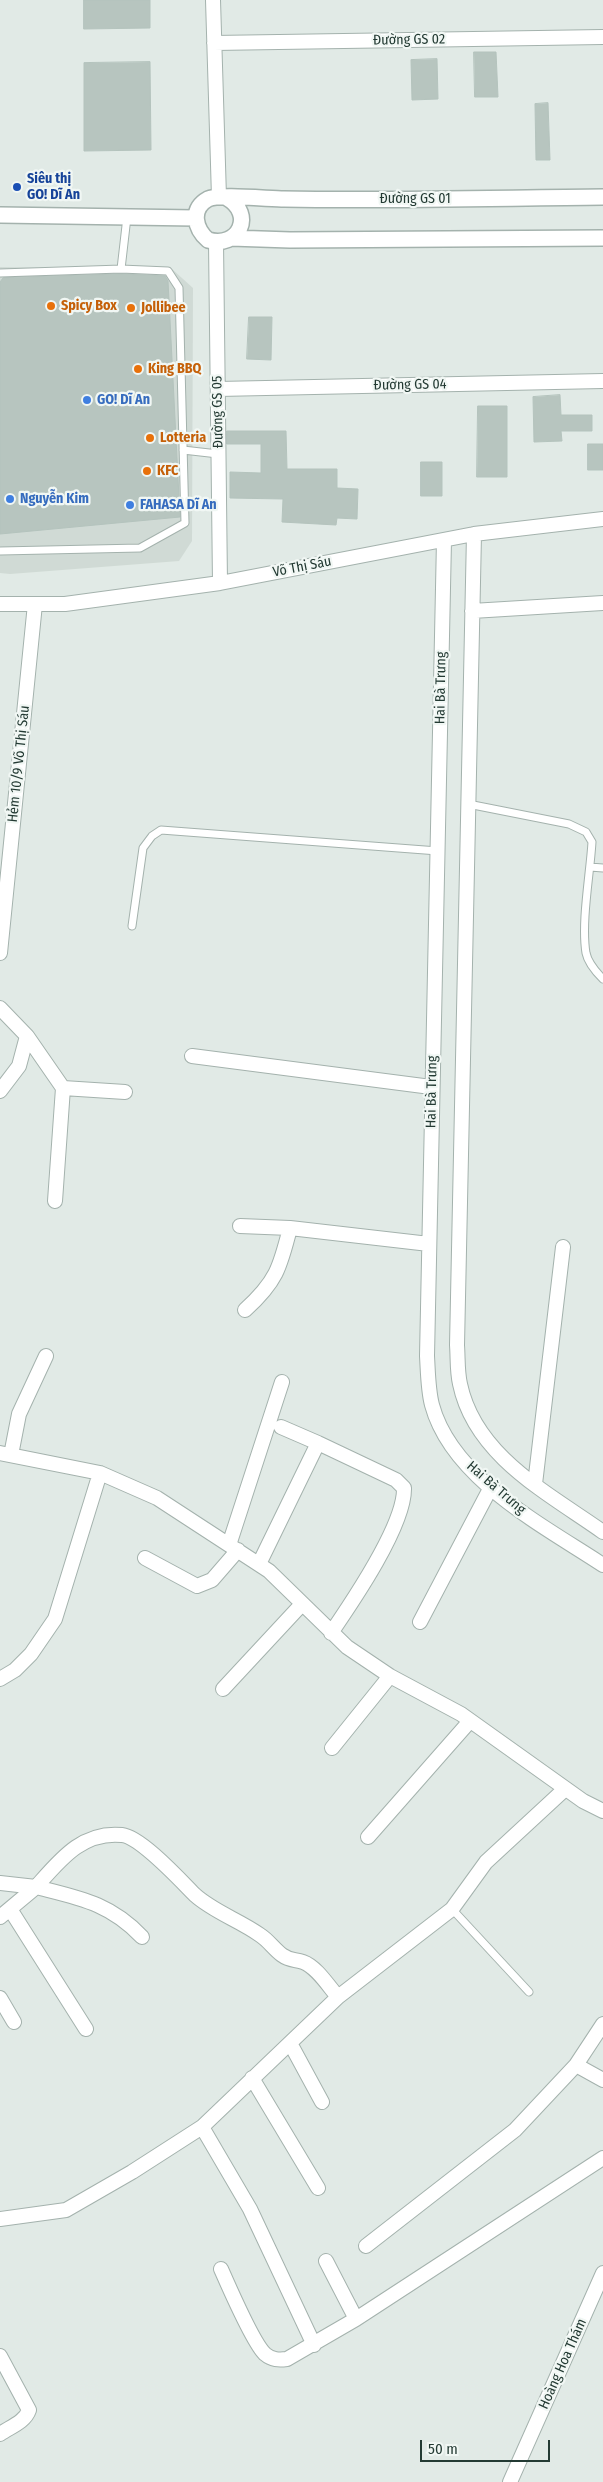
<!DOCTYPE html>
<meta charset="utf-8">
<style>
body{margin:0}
#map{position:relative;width:603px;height:2482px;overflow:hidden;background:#e1eae6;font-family:"Fira Sans Condensed",sans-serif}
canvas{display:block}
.scale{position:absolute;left:420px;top:2440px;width:130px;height:22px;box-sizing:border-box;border:2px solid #233a33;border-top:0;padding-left:6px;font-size:15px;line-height:18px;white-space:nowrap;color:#233a33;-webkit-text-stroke:4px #f1f7f4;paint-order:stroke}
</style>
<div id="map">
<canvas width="603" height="2482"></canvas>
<div class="scale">50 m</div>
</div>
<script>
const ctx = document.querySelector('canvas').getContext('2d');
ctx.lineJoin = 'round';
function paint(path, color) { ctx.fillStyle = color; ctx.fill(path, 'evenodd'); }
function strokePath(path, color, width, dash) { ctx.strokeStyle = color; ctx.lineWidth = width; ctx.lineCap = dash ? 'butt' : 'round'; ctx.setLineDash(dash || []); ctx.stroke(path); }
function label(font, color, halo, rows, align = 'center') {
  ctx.font = font + ' "Fira Sans Condensed",sans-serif'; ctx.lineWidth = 4.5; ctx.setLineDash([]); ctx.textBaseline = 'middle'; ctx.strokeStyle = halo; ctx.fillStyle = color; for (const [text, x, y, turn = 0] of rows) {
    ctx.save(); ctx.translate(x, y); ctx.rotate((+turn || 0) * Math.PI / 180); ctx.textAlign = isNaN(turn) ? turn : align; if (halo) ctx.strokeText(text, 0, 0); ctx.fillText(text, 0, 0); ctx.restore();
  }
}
const built = new Path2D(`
 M0 267 172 269 193 288 192 541 179 561 10 574 0 573Z`);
const building = new Path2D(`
 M84 0H150V28L84 29Z
 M474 52H496L498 97H475Z
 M437 59 438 99 412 100 411 60Z
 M150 62 151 150 84 151V63Z
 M548 103 550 160H536L535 104Z
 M121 274 165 276 168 281 180 517 0 534V282L3 278Z
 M249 317H272L271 360 247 359Z
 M560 395 561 415H592V431H561L562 441 534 442 533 397Z
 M478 406H507V477H477Z
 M227 431H286L287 469H337V488L358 489 357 519 337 518 336 525 282 522 283 499 230 498V472L261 473V444H227Z
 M588 444H603V470H588Z
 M421 462H442V496H421Z`);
const service = new Path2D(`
 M121 269 127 217
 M0 273 121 269 168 271 179 288 185 523 140 548 0 551
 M183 450 218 454
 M468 804 569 824 586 832 592 842C590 875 581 922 586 953 588 963 596 972 603 979
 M590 867 603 868
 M132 926 143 848 152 836 161 830 438 851
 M452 1909 529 1992`);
const minor = new Path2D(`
 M213 0 219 197
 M214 43 603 37
 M216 242 220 583
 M218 389 603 381
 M474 534 457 1345C458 1358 457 1371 460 1384 475 1456 548 1493 603 1532
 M444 540 427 1356C428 1372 428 1390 432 1405 452 1479 544 1526 603 1565
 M0 604H65L220 583 474 534 603 519
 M472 611 603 603
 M0 953 35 604
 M0 1008 27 1036 63 1088 55 1201
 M192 1056 431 1087
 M63 1088 125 1092
 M0 1091 19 1066 27 1036
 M240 1226 290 1228 429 1244
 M245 1310C276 1282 280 1268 290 1228
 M318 1443 396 1480 404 1488C405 1525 353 1601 331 1633
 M0 1453 100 1473 157 1498 269 1571 347 1647 390 1676 461 1714 583 1801 603 1811
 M11 1455 19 1414 46 1356
 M535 1484 563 1247
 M229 1545 282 1382
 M145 1558 197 1586 212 1580 238 1550
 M259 1564 318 1443 281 1427
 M420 1622 491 1487
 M0 1679 15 1670 31 1654 55 1619 100 1473
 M223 1689 302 1604
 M332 1748 390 1676
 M368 1837 470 1721
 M0 1883 36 1887C60 1860 82 1831 122 1835 141 1837 181 1881 195 1895 214 1912 239 1920 260 1935 268 1940 274 1949 282 1955 290 1961 295 1959 303 1962 317 1967 329 1987 338 1997
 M10 1909 86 2029
 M0 1917 36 1887C79 1898 110 1903 142 1937
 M0 1998 14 2022
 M290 2043 322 2102
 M576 2065 603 2080
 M252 2078 318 2188
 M202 2127 250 2209 314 2345
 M0 2219 66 2210 132 2172 202 2127 338 1997 452 1909 486 1862 565 1789
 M366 2246 515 2130 576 2065 603 2024
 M326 2261 356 2319
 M221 2269C229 2287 253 2343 265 2354 272 2360 279 2360 287 2359L356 2319 603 2158
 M0 2356 29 2410C25 2422 10 2427 0 2434
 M510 2482 603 2273`);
const tertiary = new Path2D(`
 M227 198C255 214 239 249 208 240 195 229 190 209 208 199 218 194 270 199 284 199 390 201 497 198 603 197
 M0 215 195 218
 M231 238 290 240 603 238`);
const markers = [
 [17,187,5,"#1a4fb4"],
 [51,306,5,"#e8710a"],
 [131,308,5,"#e8710a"],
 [138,369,5,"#e8710a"],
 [87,400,5,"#3f7fe0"],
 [150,438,5,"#e8710a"],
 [147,471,5,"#e8710a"],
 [10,499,5,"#3f7fe0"],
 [130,505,5,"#3f7fe0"]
];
const streetNames = [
 ["Đường GS 02",409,40,-1],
 ["Đường GS 01",415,199],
 ["Đường GS 04",410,385,-1],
 ["Đường GS 05",218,412,-91],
 ["Võ Thị Sáu",302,567,-11],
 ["Hai Bà Trưng",441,688,-89],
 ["Hẻm 10/9 Võ Thị Sáu",19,764,-84],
 ["Hai Bà Trưng",432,1092,-89],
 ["Hai Bà Trưng",496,1488,41],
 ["Hoàng Hoa Thám",563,2364,-66]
];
const transitNames = [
 ["Siêu thị",27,179],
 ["GO! Dĩ An",27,195]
];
const foodNames = [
 ["Spicy Box",61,306],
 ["Jollibee",141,308],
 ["King BBQ",148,369],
 ["Lotteria",160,438],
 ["KFC",157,471]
];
const shopNames = [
 ["GO! Dĩ An",97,400],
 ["Nguyễn Kim",20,499],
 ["FAHASA Dĩ An",140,505]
];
paint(built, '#d0dad5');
paint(building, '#b7c5bf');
strokePath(building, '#b4c3bd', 1);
strokePath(service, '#a4b2ad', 9);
strokePath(minor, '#a4b2ad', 16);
strokePath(tertiary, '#a4b2ad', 18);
strokePath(service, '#fff', 7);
strokePath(minor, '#fff', 14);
strokePath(tertiary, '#fff', 15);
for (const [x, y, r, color] of markers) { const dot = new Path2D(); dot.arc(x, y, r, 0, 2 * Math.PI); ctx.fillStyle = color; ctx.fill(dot); strokePath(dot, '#f1f7f4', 2); }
label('14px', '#233a33', '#f1f7f4', streetNames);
label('bold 14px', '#164399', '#f1f7f4', transitNames, 'left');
label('bold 14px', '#c56008', '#f1f7f4', foodNames, 'left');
label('bold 14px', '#366cbe', '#f1f7f4', shopNames, 'left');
</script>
